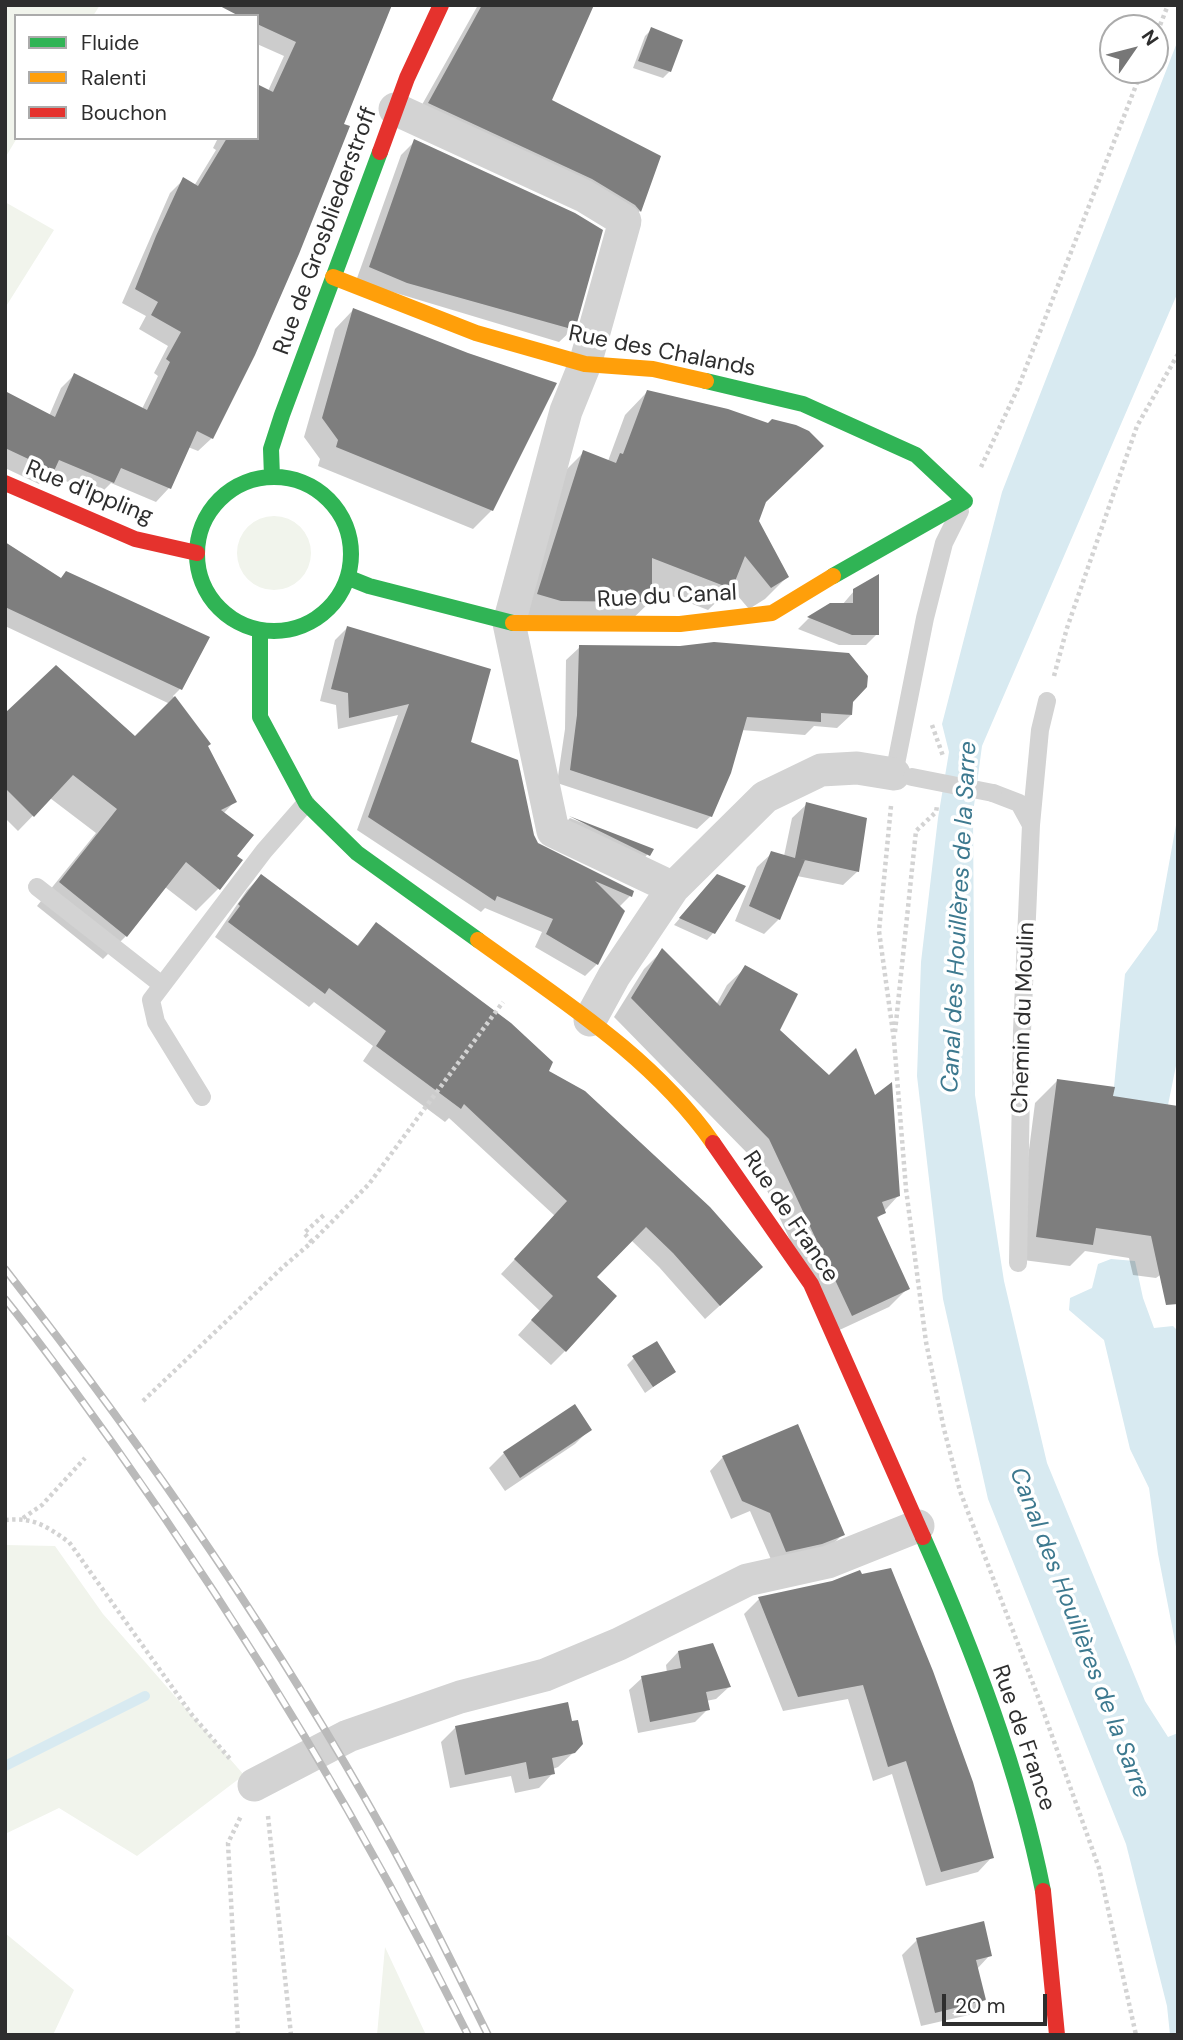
<!DOCTYPE html>
<meta charset="utf-8">
<style>
body{margin:0}
#map{position:relative;width:1183px;height:2040px;overflow:hidden;background:#fff;font-family:"DM Sans",sans-serif}
canvas{display:block}
.frame{position:absolute;inset:0;border:7px solid #2e2e2e;pointer-events:none}
.legend{position:absolute;left:14px;top:14px;width:245px;height:126px;box-sizing:border-box;background:#fff;border:2px solid #ababab;margin:0;padding:9px 12px;list-style:none;font-size:21px;color:#2e2e2e}
.legend li{display:flex;align-items:center;gap:14px;height:35px}
.legend b{width:35px;border:2px solid #ababab}
.north{position:absolute;left:1099px;top:14px;width:70px;height:70px;box-sizing:border-box;background:#fff;border:2px solid #ababab;border-radius:50%;rotate:55deg;font-size:19px;font-weight:700;line-height:28px;text-align:center;color:#2e2e2e}
.north::after{content:'';display:block;margin:auto;width:24px;height:32px;background:#777;clip-path:polygon(50% 0,100% 100%,50% 72%,0 100%)}
.scale{position:absolute;left:942px;top:1994px;width:105px;height:32px;box-sizing:border-box;border:4px solid #2e2e2e;border-top:0;padding-left:9px;font-size:21px;line-height:24px;white-space:nowrap;color:#2e2e2e;-webkit-text-stroke:5px #fff;paint-order:stroke}
</style>
<div id="map">
<canvas width="1183" height="2040"></canvas>
<div class="frame"></div>
<ul class="legend">
<li><b style="height:9px;background:#30b455"></b>Fluide</li>
<li><b style="height:9px;background:#ff9f0a"></b>Ralenti</li>
<li><b style="height:9px;background:#e5322d"></b>Bouchon</li>
</ul>
<div class="north">N</div>
<div class="scale">20 m</div>
</div>
<script>
const ctx = document.querySelector('canvas').getContext('2d');
ctx.lineJoin = 'round';
function paint(path, color) { ctx.fillStyle = color; ctx.fill(path, 'evenodd'); }
function strokePath(path, color, width, dash) { ctx.strokeStyle = color; ctx.lineWidth = width; ctx.lineCap = dash ? 'butt' : 'round'; ctx.setLineDash(dash || []); ctx.stroke(path); }
function label(font, color, halo, rows, align = 'center') {
  ctx.font = font + ' "DM Sans",sans-serif'; ctx.lineWidth = 7; ctx.setLineDash([]); ctx.textBaseline = 'middle'; ctx.strokeStyle = halo; ctx.fillStyle = color; for (const [text, x, y, turn = 0] of rows) {
    ctx.save(); ctx.translate(x, y); ctx.rotate((+turn || 0) * Math.PI / 180); ctx.textAlign = isNaN(turn) ? turn : align; if (halo) ctx.strokeText(text, 0, 0); ctx.fillText(text, 0, 0); ctx.restore();
  }
}
const green = new Path2D(`
 M5 5H100L93 16H16L17 138 5 158Z
 M5 202 54 230 5 308Z
 M237 553a37 37 0 1 1 74 0a37 37 0 1 1-74 0Z
 M5 1545 55 1546 103 1614 244 1775 137 1856 59 1808 5 1834Z
 M5 1933 74 1990 53 2035H5Z
 M385 1947 426 2035H377Z`);
const water = new Path2D(`
 M1178 40V292L982 746 973 813 975 1095 1004 1281 1047 1463 1145 1701 1168 1737 1178 1733V2035H1170L1167 2006 1126 1844 988 1499 943 1299 917 1076 921 962 938 818 949 752 942 724 1002 492Z
 M1178 814V1056L1168 1105 1113 1097 1125 974 1157 930Z
 M1111 1259 1135 1261 1143 1298 1154 1328 1173 1326 1178 1331V1657L1158 1554 1149 1488 1130 1449 1104 1340 1069 1310 1070 1298 1092 1288 1098 1264Z`);
const shadow = new Path2D(`
 M389 5 212 438 198 451 188 447 169 488 156 502 111 483 99 495 49 474 39 484 5 468V393L49 416 61 388 74 375 142 409 158 376 154 373 168 346 139 329 146 316 122 303 170 193 183 180 194 186 216 150 213 148 218 138H257L268 91 284 56 257 44V16Z
 M478 5H589L550 101 659 157 640 211 625 226 414 119Z
 M652 29 670 71 663 78 633 68 645 36Z
 M415 141 573 329 559 342 356 281 401 155Z
 M353 310 492 510 473 529 318 466 320 459 304 437 335 329Z
 M647 392 764 503 757 522 787 577 765 599 749 609 731 588 708 610 651 588V601L628 623 516 616 562 474 584 452 608 461 625 415Z
 M5 545 180 689 173 696 209 744 206 747 235 801 223 814 235 857 219 888 196 911 165 887 126 936 103 959 37 906 96 833 50 798 18 831 5 818V716L135 738 170 704 5 626Z
 M854 591 877 634 866 645H839L798 629 808 619 831 605H842Z
 M347 628 468 743 537 845 630 896 619 907 597 964 585 976 535 947 542 932 485 908 481 912 357 830 398 715 338 729 336 705 320 701 335 640Z
 M580 647 851 715 837 728 814 726 805 735 741 730 711 816 697 829 557 783 565 729 566 660Z
 M807 804 858 871 843 885 797 876 779 919 764 934 735 921 757 867 772 853 784 856 792 818Z
 M570 818 651 850 637 867 560 828Z
 M261 876 356 947 376 925 547 1072 747 1281 705 1319 659 1267 631 1240 594 1277 565 1351 551 1365 518 1335 540 1311 501 1274 555 1216 449 1118 445 1122 363 1061 373 1046 314 1002 309 1007 215 937 247 890Z
 M710 883 714 932 707 940 674 925Z
 M662 951 716 1005 727 985 746 967 778 1030 898 1196 876 1220 908 1288 889 1307 833 1333 752 1158 614 1017 644 969Z
 M1057 1081 1111 1098 1167 1270 1156 1278 1133 1275 1129 1258 1085 1251 1070 1266 1015 1259 1035 1103Z
 M634 1358 674 1372 645 1393 627 1365Z
 M590 1429 575 1444 505 1491 489 1468 504 1453Z
 M723 1457 843 1534 829 1548 773 1564 750 1511 731 1519 710 1471Z
 M833 1582 992 1857 978 1872 926 1886 892 1774 873 1781 848 1699 783 1711 744 1614 759 1599Z
 M678 1652 729 1687 716 1699 706 1701 708 1709 695 1722 638 1733 629 1690 642 1678 667 1673 666 1665Z
 M456 1727 574 1752 558 1767 553 1769V1773L539 1788 515 1793 511 1776 450 1788 441 1742Z
 M917 1940 990 1955 977 1969 984 2000 969 2015 921 2026 902 1955Z`);
const stream = new Path2D(`
 M5 1766 145 1696`);
const building = new Path2D(`
 M218 5H392L344 124 350 126 299 254 255 355 213 439 197 431 171 489 121 468 114 483 59 460 54 471 5 448V391L55 417 74 373 147 410 170 362 166 359 181 332 151 315 158 302 135 289 156 236 183 177 198 186 227 138H257V84L273 92 296 42 257 24V16H239Z
 M482 5H594L552 100 661 156 641 212 635 205 592 179 428 103Z
 M651 27 683 40 671 72 638 61Z
 M414 139 575 213 603 230 575 330 407 283 369 267Z
 M353 308 468 353 557 383 493 511 336 447 338 440 322 418Z
 M647 390 728 409 768 423 772 419 796 425 809 431 824 446 766 502 759 521 789 577 771 588 745 556 732 589 652 558V602L561 601 537 594 583 450 616 463 620 453 623 454Z
 M5 542 61 578 66 571 210 637 182 690 5 607Z
 M879 574V635H852L807 617 830 603H853V589Z
 M347 626 491 669 471 742 518 760 534 835 538 843 634 891 632 897 595 881 625 911 598 965 546 934 553 919 497 896 495 901 368 817 409 704 349 718 348 693 331 689Z
 M714 642 849 653 868 676 867 687 853 702 852 715 821 713V722L747 717 731 773 712 817 570 770 577 715 579 645 680 646Z
 M56 665 135 736 175 696 211 744 208 746 237 802 221 810 254 835 237 856 243 860 220 890 186 862 127 937 59 882 117 809 73 775 34 817 5 788V713Z
 M806 802 867 818 859 872 800 859 805 860 780 920 749 906 771 851 795 858Z
 M569 816 654 849 650 856Z
 M261 874 358 946 376 922 511 1023 553 1062 549 1071 585 1091 710 1207 763 1267 720 1306 673 1253 646 1227 597 1277 617 1296 566 1352 531 1320 553 1296 514 1259 567 1201 464 1104 461 1109 376 1046 386 1031 329 988 325 994 228 922 240 906 238 904Z
 M717 874 746 886 715 934 679 918Z
 M662 948 720 1006 745 965 798 994 780 1030 829 1075 856 1048 875 1095 892 1082 900 1196 882 1202 886 1213 877 1217 910 1289 852 1316 769 1139 631 998Z
 M1057 1079 1115 1087 1113 1096 1178 1106V1304L1166 1305 1151 1236 1096 1228 1093 1245 1036 1237Z
 M657 1341 676 1372 653 1387 632 1356Z
 M575 1404 592 1430 520 1478 503 1452Z
 M798 1424 845 1535 822 1544 786 1552 770 1513 742 1501 722 1456Z
 M891 1568 933 1671 973 1782 994 1858 941 1872 906 1761 888 1767 863 1685 798 1697 758 1597 832 1581 860 1570 862 1574Z
 M713 1643 731 1687 706 1692 710 1710 650 1722 641 1676 681 1668 678 1651Z
 M568 1702 572 1721 578 1720 583 1744 575 1753 552 1758 555 1774 529 1779 526 1762 465 1775 455 1726Z
 M984 1921 992 1956 976 1960 986 2000 935 2013 916 1938Z`);
const path = new Path2D(`
 M1155 38 1168 5
 M981 467 1018 388 1142 70
 M1054 676 1067 628 1137 426 1178 354
 M932 725 943 756
 M891 806 879 931 894 1040 906 1189 926 1342 944 1429 960 1491 1040 1702 1099 1868 1136 2035
 M895 1032 916 831 936 812 937 806
 M312 1242 304 1233 325 1214
 M143 1401 284 1266 312 1242 369 1184 503 1002
 M23 1518 42 1505 85 1458
 M5 1520C34 1517 46 1526 69 1542L192 1715 231 1760
 M268 1816 291 2035
 M238 2035 228 1843 241 1816`);
const lane = new Path2D(`
 M902 775 894 774 925 618 944 543 960 511
 M993 793 1019 803 1031 825 1022 1031 1018 1263
 M1031 825 1040 730 1047 701
 M37 887 162 985
 M202 1097 156 1022 151 1000 264 851 306 803`);
const street = new Path2D(`
 M395 109 584 196 625 221 585 364 566 411 509 623 553 831 673 888
 M590 1020 614 976 673 888 765 797 821 770 857 768 894 774
 M254 1785 348 1736 460 1697 545 1675 619 1644 747 1580 828 1562 918 1526`);
const fast = new Path2D(`
 M706 381 803 404 916 455 965 501 833 576
 M272 477 271 449 282 415 380 152
 M197 554a77 77 0 1 1 154 0a77 77 0 1 1-154 0Z
 M349 578 369 586 513 623
 M260 630V717L306 803 357 853 478 940
 M923 1537C973 1650 1019 1770 1043 1891`);
const slow = new Path2D(`
 M333 277 476 333 585 364 653 369 706 381
 M513 623 680 624 772 613 833 576
 M478 940C561 1000 653 1057 713 1143`);
const jam = new Path2D(`
 M380 152 407 78 441 5
 M5 483 135 539 197 553
 M713 1143 811 1284 923 1537
 M1043 1891 1057 2035`);
const rail = new Path2D(`
 M5 1269C145 1448 274 1634 384 1832 421 1898 454 1967 488 2035
 M5 1299C44 1347 80 1398 116 1448 248 1634 366 1830 468 2035`);
const laneBridge = new Path2D(`
 M912 777 993 793`);
const streetNames = [
 ["Rue de Grosbliederstroff",326,231,-70],
 ["Rue des Chalands",662,352,11],
 ["Rue d'Ippling",89,493,22],
 ["Rue du Canal",667,597,-3],
 ["Chemin du Moulin",1024,1018,-88],
 ["Rue de France",790,1217,56],
 ["Rue de France",1023,1738,71]
];
const waterNames = [
 ["Canal des Houillères de la Sarre",960,917,-87],
 ["Canal des Houillères de la Sarre",1079,1633,69]
];
paint(green, '#f1f4ec');
paint(water, '#d8eaf1');
paint(shadow, '#0003');
strokePath(stream, '#d8eaf1', 10);
paint(building, '#7e7e7e');
strokePath(path, '#d3d3d3', 4.5, [3.5, 3.5]);
strokePath(lane, '#d3d3d3', 18);
strokePath(street, '#d3d3d3', 33);
strokePath(fast, '#30b455', 16);
strokePath(slow, '#ff9f0a', 16);
strokePath(jam, '#e5322d', 16);
strokePath(rail, '#bababa', 8);
strokePath(rail, '#fff', 5, [16]);
strokePath(laneBridge, '#d3d3d3', 18);
label('23px', '#2e2e2e', '#fff', streetNames);
label('italic 24px', '#3d798f', '#fff', waterNames);
</script>
